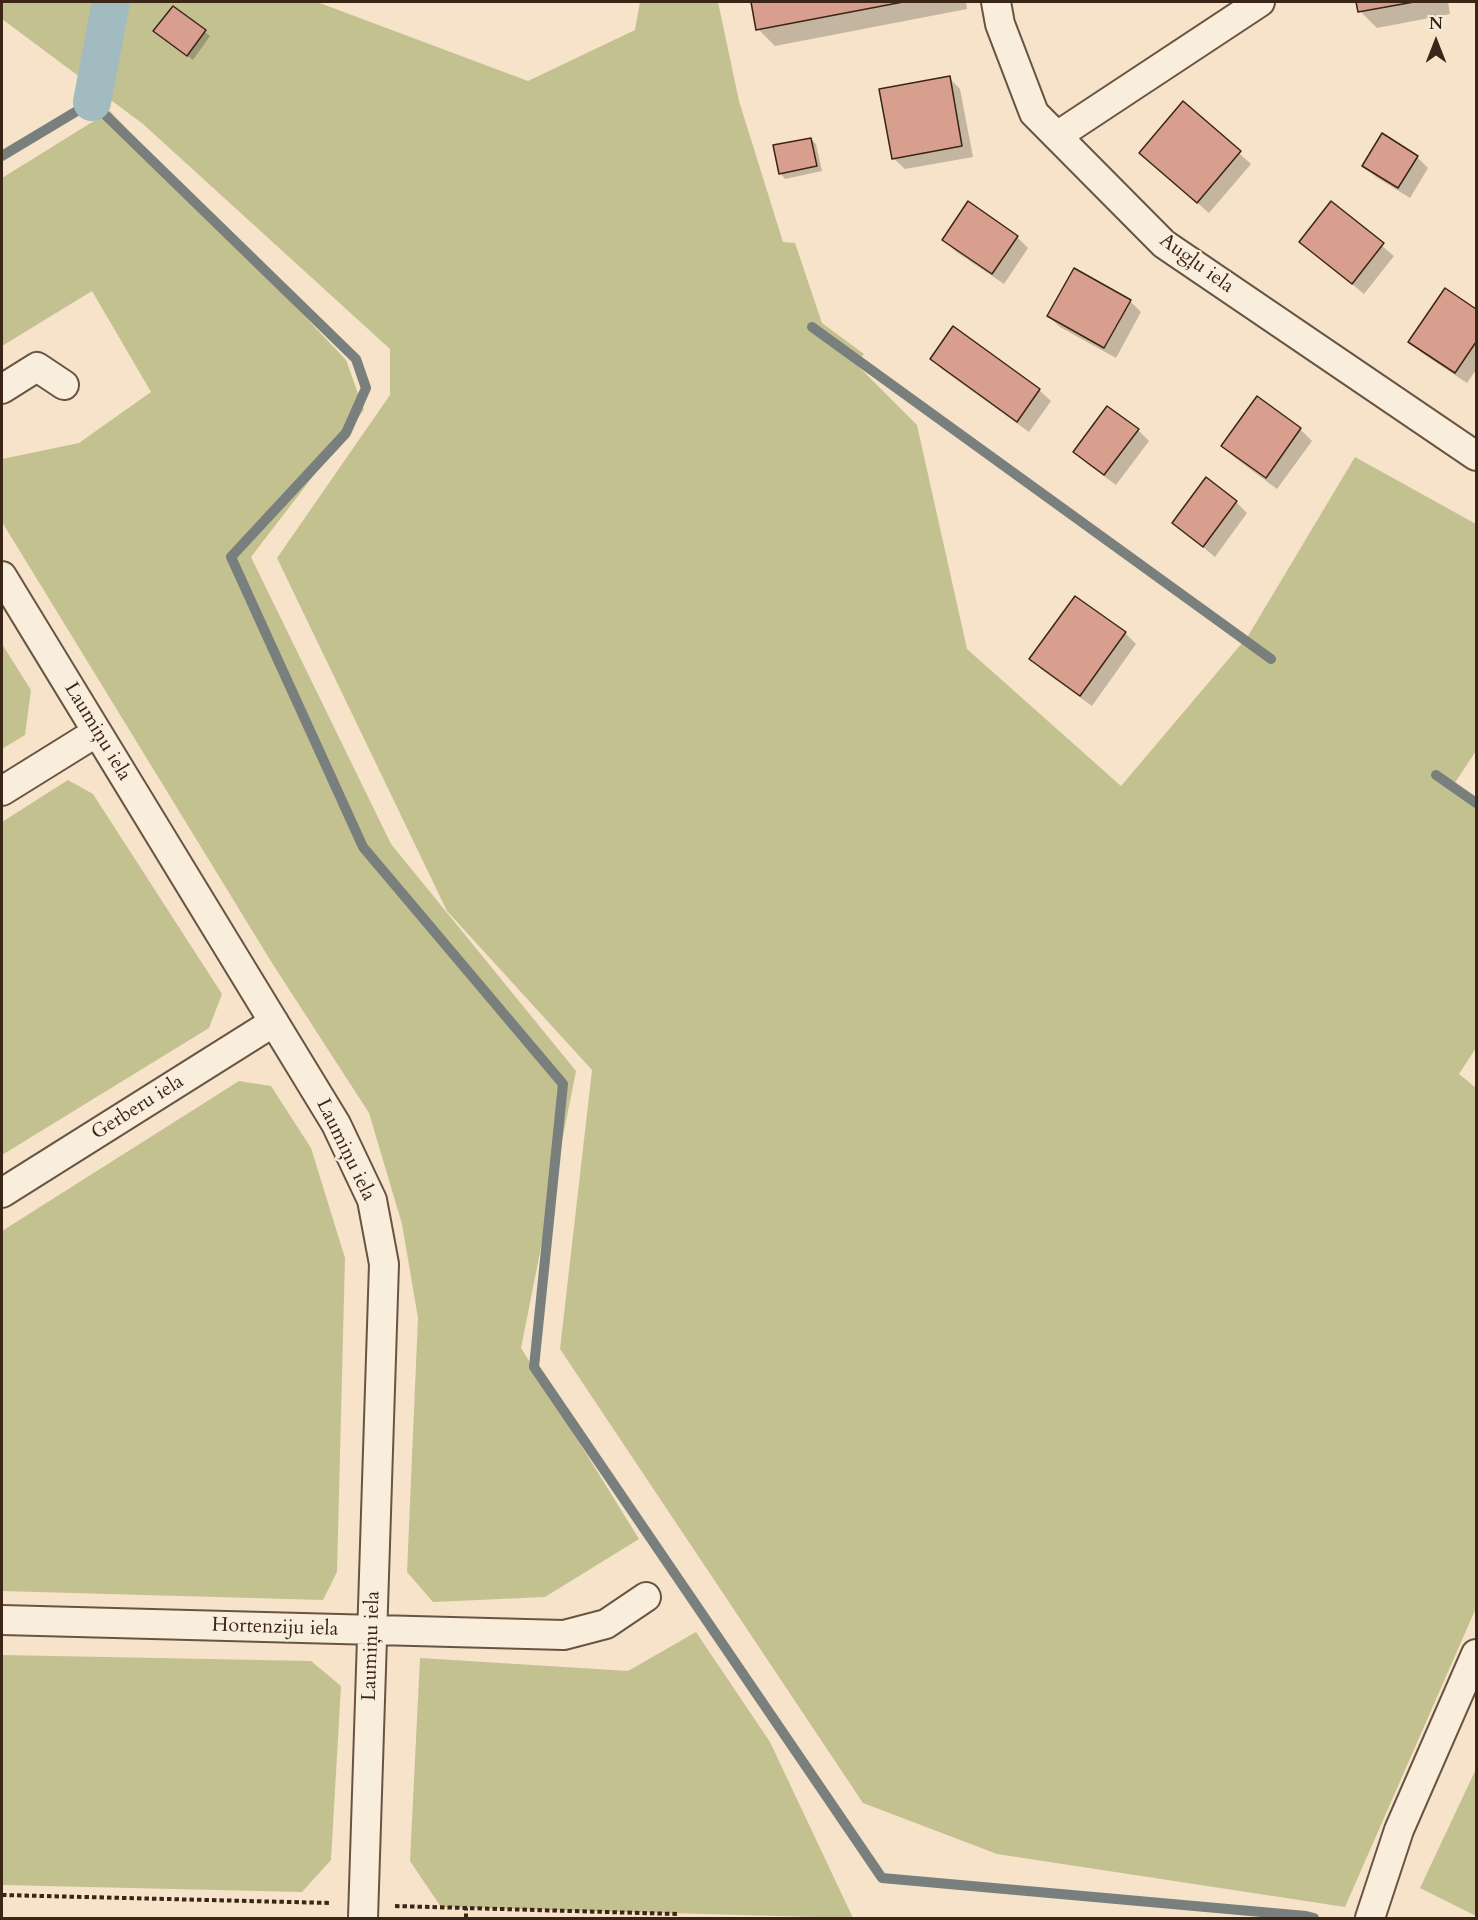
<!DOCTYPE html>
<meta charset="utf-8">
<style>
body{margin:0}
#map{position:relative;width:1478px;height:1920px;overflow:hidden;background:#f6e3c9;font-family:Cardo,serif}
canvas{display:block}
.frame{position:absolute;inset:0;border:3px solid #3a2517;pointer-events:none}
.north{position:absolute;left:1406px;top:12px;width:60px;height:60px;-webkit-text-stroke:4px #f9eddc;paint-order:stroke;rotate:0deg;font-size:16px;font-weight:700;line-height:24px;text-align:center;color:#3a2517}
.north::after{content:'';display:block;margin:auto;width:21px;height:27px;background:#3a2517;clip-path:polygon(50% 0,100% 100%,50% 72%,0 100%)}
</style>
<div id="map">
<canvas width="1478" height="1920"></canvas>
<div class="frame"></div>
<div class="north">N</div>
</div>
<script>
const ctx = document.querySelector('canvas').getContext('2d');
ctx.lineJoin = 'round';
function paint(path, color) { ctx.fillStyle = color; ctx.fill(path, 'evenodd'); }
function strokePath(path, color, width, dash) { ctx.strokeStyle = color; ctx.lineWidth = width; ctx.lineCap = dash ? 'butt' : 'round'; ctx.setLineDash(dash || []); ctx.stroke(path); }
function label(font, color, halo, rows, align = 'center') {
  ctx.font = font + ' Cardo,serif'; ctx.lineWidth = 4.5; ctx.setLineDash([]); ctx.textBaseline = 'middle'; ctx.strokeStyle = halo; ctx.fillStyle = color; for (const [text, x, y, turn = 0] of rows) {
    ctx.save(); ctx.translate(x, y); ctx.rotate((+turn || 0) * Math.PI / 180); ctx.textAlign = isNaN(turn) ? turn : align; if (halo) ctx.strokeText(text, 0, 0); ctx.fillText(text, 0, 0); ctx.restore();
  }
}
const green = new Path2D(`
 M2 2H317L528 81 635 30 640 2H718L739 101 783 242 795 243 822 323 864 354 856 364 917 425 967 649 1121 786 1248 636 1355 457 1476 524V751L1454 784 1476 801V1048L1459 1074 1476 1088V1608L1345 1907 997 1854 863 1803 560 1349 592 1070 447 911 277 558 390 395V349L143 124 2 19Z
 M110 111 346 360 364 410 251 557 391 844 576 1071 521 1348 639 1539 545 1597 433 1602 407 1572 418 1318 402 1224 369 1113 272 963 2 522V459L79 443 151 392 92 291 2 346V178Z
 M2 644 31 690 25 735 2 749Z
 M68 780 93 794 222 994 209 1028 2 1155V822Z
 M239 1081 271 1086 311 1148 345 1258 337 1572 323 1600 2 1591V1231Z
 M696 1632 770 1742 853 1918 441 1907 410 1861 420 1658 628 1671Z
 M2 1655 311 1661 341 1686 331 1860 302 1892 2 1885Z
 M1476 1769V1916L1420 1888Z`);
const shadow = new Path2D(`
 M752 2H966L967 9 775 46 758 29Z
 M1358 2H1448L1450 14 1377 28 1360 11Z
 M173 8 210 36 193 60 160 36Z
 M949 78 960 89 973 157 905 169 893 158Z
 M1183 103 1251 164 1209 213 1152 164Z
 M811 139 816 144 822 171 785 179 780 173Z
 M1417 157 1428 168 1410 198 1376 177 1364 166Z
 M1331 203 1394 256 1364 294 1301 242Z
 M1017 237 1028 248 1004 284 955 251 944 240Z
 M1445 290 1476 311V370L1467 383 1422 353 1410 342Z
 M1130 301 1141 312 1116 358 1060 327 1048 316Z
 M953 328 1039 390 1051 401 1029 432 943 370 931 359Z
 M1257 398 1300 429 1312 441 1277 489 1234 457 1223 446Z
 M1138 430 1149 441 1116 485 1086 463 1075 451Z
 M1236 502 1247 513 1215 557 1174 523Z
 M1076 598 1125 633 1136 644 1092 706 1042 670 1031 659Z`);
const stream = new Path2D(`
 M2 156 92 102 356 359 366 388 346 433 231 557 363 847 563 1084 534 1367 882 1878 1306 1916 1314 1918
 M812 327 1271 659
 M1436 775 1476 803`);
const canal = new Path2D(`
 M92 102 111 2`);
const building = new Path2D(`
 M751 2H903L756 30Z
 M1356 2H1414L1358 12Z
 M173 6 206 30 187 56 153 31Z
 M950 76 962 146 892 159 879 89Z
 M1183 101 1241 151 1197 203 1139 153Z
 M1382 133 1418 156 1398 188 1362 166Z
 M811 138 817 166 779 174 773 145Z
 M968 201 1018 236 992 274 942 240Z
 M1331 201 1384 243 1352 284 1299 242Z
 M1074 268 1131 300 1104 348 1047 316Z
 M1445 288 1476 309V342L1455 373 1408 342Z
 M953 326 1040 389 1017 422 930 359Z
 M1257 396 1301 428 1266 478 1221 446Z
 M1107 406 1139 429 1104 475 1073 452Z
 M1206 477 1237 501 1203 547 1172 523Z
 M1075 596 1126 632 1080 696 1029 659Z`);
const path = new Path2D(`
 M2 1895 331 1903
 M395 1906 677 1914V1918
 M466 1918V1908`);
const minor = new Path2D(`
 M996 2 1000 24 1034 113 1164 244 1476 456
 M1057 136 1260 2
 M2 389 37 367 64 385
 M2 576 336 1124 372 1200 384 1264 363 1918
 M2 791 97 732
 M2 1193 274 1022
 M2 1620 564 1635 606 1624 646 1597
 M1370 1918 1399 1830 1476 1654`);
const streetNames = [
 ["Augļu iela",1196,264,36],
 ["Laumiņu iela",97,732,59],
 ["Gerberu iela",138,1108,-32],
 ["Laumiņu iela",345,1150,64],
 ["Hortenziju iela",275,1628,2],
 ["Laumiņu iela",372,1646,-88]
];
paint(green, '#c4c191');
paint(shadow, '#0003');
strokePath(stream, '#787f7d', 10);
strokePath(canal, '#a2bbc1', 38);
paint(building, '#d99f8e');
strokePath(building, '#3a2517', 1.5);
strokePath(minor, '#695444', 32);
strokePath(path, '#3a2517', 4, [4.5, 3]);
strokePath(minor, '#f9eddc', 28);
label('20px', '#3a2517', '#f9eddc', streetNames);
</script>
